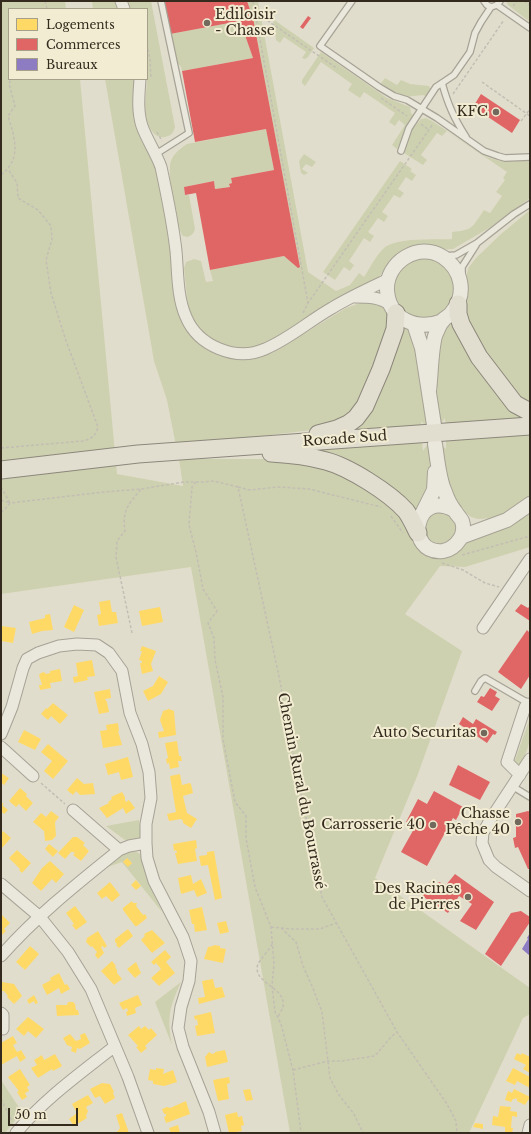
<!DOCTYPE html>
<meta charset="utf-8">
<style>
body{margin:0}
#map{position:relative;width:531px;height:1134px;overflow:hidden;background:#e1ddcc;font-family:"Libre Baskerville",serif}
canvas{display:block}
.frame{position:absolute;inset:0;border:2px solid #342b1e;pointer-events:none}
.legend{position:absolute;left:8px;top:8px;width:140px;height:72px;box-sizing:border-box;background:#f2ecd2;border:1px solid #a69f8a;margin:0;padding:5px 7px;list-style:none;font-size:12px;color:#342b1e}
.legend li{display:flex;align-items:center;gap:8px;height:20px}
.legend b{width:20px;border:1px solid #a69f8a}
.scale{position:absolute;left:8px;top:1108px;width:70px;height:18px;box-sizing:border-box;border:2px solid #342b1e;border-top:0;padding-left:5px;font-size:12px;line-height:14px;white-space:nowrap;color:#342b1e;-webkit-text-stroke:3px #f2ecd2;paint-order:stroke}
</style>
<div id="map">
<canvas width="531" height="1134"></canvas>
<div class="frame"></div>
<ul class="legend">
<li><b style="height:11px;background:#ffd966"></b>Logements</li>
<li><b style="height:11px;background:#e06666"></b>Commerces</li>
<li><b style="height:11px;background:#8e7cc3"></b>Bureaux</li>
</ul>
<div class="scale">50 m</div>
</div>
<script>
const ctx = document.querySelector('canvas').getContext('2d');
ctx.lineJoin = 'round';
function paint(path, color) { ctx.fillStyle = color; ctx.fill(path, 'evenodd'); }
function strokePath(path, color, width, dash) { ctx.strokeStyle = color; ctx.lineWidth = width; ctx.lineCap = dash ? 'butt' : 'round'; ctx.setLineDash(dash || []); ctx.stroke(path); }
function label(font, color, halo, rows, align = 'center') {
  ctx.font = font + ' "Libre Baskerville",serif'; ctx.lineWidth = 4; ctx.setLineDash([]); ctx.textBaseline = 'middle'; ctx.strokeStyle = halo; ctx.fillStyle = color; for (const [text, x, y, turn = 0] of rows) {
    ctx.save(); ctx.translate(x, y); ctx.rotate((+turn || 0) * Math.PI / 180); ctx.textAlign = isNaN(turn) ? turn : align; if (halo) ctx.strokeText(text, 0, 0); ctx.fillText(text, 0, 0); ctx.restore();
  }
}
const green = new Path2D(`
 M1 1H65L66 9H9V79H80L117 474 183 486 179 459H277L324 465 395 506 413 535 456 553 468 542 530 510V547L465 567 440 566 405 614 462 651 418 774 375 878 530 988V1014L523 1018 469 1133H290L191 567 1 594Z
 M92 1H117L119 9H93Z
 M127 1H151L175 127C174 131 172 135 168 136 157 141 149 130 147 120 143 106 147 92 147 77 147 55 147 32 147 9H130Z
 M247 1H258L308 272 336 291 350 285 359 273 364 277C370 268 376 255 384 248 397 237 435 240 452 239V232C474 230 472 227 484 210L490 213 502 196 496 192 505 180 503 178 507 172 447 131 442 136 437 133 421 155 427 160 423 165 404 153 412 129 421 119 426 118 432 121 485 156C501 163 513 162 530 160V198L489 228 453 249 403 251 394 257 376 281 261 347 236 349 216 343 203 332 196 324 188 308 184 268 186 262 194 259 201 261 206 282 213 281 210 270 284 256 298 267H300L253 18Z
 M506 1H530V22L508 5Z
 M273 19 314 48 308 57 305 59 302 58 306 52 284 37 280 43 276 40Z
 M240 21 253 58 182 71 181 67 175 60 170 34Z
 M321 52 387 98 410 107 411 113 414 116 409 124 397 149 392 145 405 125 399 120 395 126 389 122 395 113 364 92 360 98 348 90 352 84 321 62 305 86 302 83V80Z
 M385 78 397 85 401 80 410 84 429 86 431 90 429 97C422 93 415 97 407 96 397 95 389 89 381 83Z
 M105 79H137L136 92 155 162 173 253 195 339 212 352 226 357 241 360 259 358 274 352 346 308 363 302H374L380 304 385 308 391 319 361 408 321 429 176 446 167 400 154 361Z
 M266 129 274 170 231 178 232 183 229 184 230 187 215 189 214 181 184 187 185 195H189L195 229C194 233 192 235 188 237L183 236C176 228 168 177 170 165 171 156 179 149 187 144Z
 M304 154 316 162 312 167 306 164 302 169 308 173 304 175 301 173 299 161Z
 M400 161 412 169 410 171 416 175 412 181 406 177 398 189 404 193 400 198 394 195 382 212 388 216 384 222 378 218 368 232 374 236 370 242 364 238 349 261 354 265 350 271 344 267 335 280 323 272Z
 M530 210V408L488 365 462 308 466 293V276L469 267 476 258 501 234Z
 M394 288a30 30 0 1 1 60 0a30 30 0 1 1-60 0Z
 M455 319 530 422 446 428 445 418 440 425H438L435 384 440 331Z
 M401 324 412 333 429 426H426L421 421 422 430 342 433Z
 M530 434V499L497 518 478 519 471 517 466 513 448 492 441 444 446 449V440Z
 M422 442 423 451 427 445 431 444 433 467 430 491 418 512 308 450Z
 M435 512 448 513 457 521V534L443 546 431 543 424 533 426 520Z
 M530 718C530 738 531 747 520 764H516L511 759 515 760Z
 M139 820 141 837 133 840H125L106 826Z
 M127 851 137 852 140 854 143 859 146 876 162 912 122 862 108 867Z
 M181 982C169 1009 167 1016 172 1045L155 1002Z
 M1 1080 22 1112 5 1133H1Z`);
const homes = new Path2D(`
 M110 600 112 612H116L118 623 99 626 97 615 101 614 99 602Z
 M74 605 84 610 74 632 64 627Z
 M160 607 163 622 142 626 139 611Z
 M50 614 53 630 42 631 32 634 29 622 45 618V615Z
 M1 626 16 628 13 643 1 641Z
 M142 646 156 651 151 664 153 671 142 674 140 663H142V661L139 660 142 651H140Z
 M92 660 95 676 87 677 88 680 74 683 73 677 78 676 76 663Z
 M60 669 62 681 50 683 51 688 40 690 39 685H42L39 675 41 673 44 672 46 674 50 673V671Z
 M159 676 168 682 161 694 148 701 143 691 153 686Z
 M110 689 111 698 105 699 107 702 109 712 99 714 94 692Z
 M53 703 68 715 60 724 51 716 48 720 41 714 46 708 47 709Z
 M169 709 174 711 176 735 159 738 158 732 164 731 160 720 163 711Z
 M118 723 119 731H118L122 745 103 748 100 731 107 730 106 725Z
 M24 730 41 739 35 750 18 742Z
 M177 741 179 756H181L182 761H178L179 767 170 769 169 763 167 764 166 759 168 758 165 743Z
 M48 744 68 761 53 779 44 771 52 761 41 752Z
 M128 757 133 777 121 780 119 772 108 775 105 764Z
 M1 773 9 778 4 785 1 783Z
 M180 774 182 785 190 783 191 784 193 793 183 796 187 813 197 819 191 828 183 823V821L181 819 169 821 167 814 176 812 170 776Z
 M77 778 84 784 93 783 95 794 80 795 76 791 73 795 67 790Z
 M20 788 27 794 26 796 33 803 26 811 19 804 16 807 9 801Z
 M122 792 125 797V800L126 802 129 800 135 808 126 814 123 808 107 818 99 808 109 803 108 802 112 799 111 797Z
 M1 802 4 804 2 805 8 810 4 814 1 811Z
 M51 811 59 817 55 822 56 836 52 840 45 841 44 831 33 822 41 813 46 817Z
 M3 831 11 838 1 849V833Z
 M73 837H77L85 843 83 845 89 851 81 861 73 855 75 853 73 852H71L65 859 58 853Z
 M196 840 197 848 195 849 197 861 178 864 175 853H177L176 850 174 851 173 844Z
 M49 844 58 851 53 857 45 849Z
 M17 850 31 863 22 873 19 870 20 869 9 858Z
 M214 851 222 898 215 900 208 865 201 866 199 856 207 855V852Z
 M127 858 132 863 128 867 123 862Z
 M50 861 64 874 56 883 52 879 41 891 32 883 42 868Z
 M191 875 193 884 201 879 207 893 197 897 194 890 181 894 178 878Z
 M136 880 141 886 136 890 131 885Z
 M110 882 120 895 112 902 106 896 102 899 97 893Z
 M132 901 133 903H137L136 906 143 915 145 914 147 918 137 926H135L123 910V908Z
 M75 906 87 922 76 930 72 925 74 924 66 913Z
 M202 907 207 930 195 932 194 924H192L189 910Z
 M2 915 10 923 4 929 6 931 1 936V917Z
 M226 921 229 932 220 934 217 923Z
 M128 929 133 936 119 948 116 945 117 944 115 942V939Z
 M152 930 165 943 152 953 141 940 145 936 144 934Z
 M98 931 107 946 104 948 103 946 101 947 104 953 98 959 95 955 97 952 92 946 91 947 86 942 87 938Z
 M214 945 220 946V948L226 949 223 963 204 959 208 947 213 946Z
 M30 946 39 954 25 970 16 962Z
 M165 950 171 957 166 962 175 973 159 986 151 978 161 969 156 963 154 965 151 962Z
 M112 961 116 966 115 967 117 970V973L122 979 114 985 101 971Z
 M136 962 141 973 135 978 127 969Z
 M59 973 65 985 67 984 70 989 61 994 59 988 47 995 42 985 51 980 50 978Z
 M213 979 215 988 222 987 225 997 199 1004 198 998 205 997 202 981Z
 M2 982 14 984 22 996 14 1004 7 997 8 996 4 991H1Z
 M34 995 38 1003 35 1004 34 1001 29 1004 27 1000Z
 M138 995 142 1005 135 1008 136 1013 127 1016 126 1012 128 1011 127 1008 123 1010 119 1003Z
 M68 1002H73L75 1004 76 1010H78L79 1015 57 1016 56 1005H67Z
 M211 1012 215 1033 197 1036 195 1026 198 1025 197 1019 195 1020 194 1016Z
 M28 1017 44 1029 36 1038 28 1031 24 1036 16 1029Z
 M139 1026 141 1029 145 1026 149 1030 151 1028 157 1035 145 1046 147 1048 141 1053 136 1047 138 1046 128 1035Z
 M85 1033 90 1043 80 1049 77 1048 76 1053 71 1051 72 1047 67 1045 63 1038 70 1034 76 1041 81 1039 80 1035Z
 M13 1036 17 1043 13 1045 17 1052 21 1050 26 1058 20 1062 17 1056 1 1065V1043Z
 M225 1050 228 1062 207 1067 205 1057 209 1052 212 1054 215 1053V1052Z
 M517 1053 521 1055 522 1053 530 1057V1073L523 1069 526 1065 514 1059Z
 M55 1054 62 1066 53 1071 52 1069 38 1078 31 1068 37 1065 34 1060 42 1055 44 1060Z
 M156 1068 164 1069 163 1074 173 1070 177 1082 164 1086 153 1084V1081L148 1080 150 1069 156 1070Z
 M513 1068 530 1077V1088L517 1081 515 1085 506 1081Z
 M20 1069 30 1085 27 1087 29 1091 25 1093 27 1097 22 1100 17 1092 19 1091 8 1077Z
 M229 1077 230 1083 227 1084 229 1099 218 1101 213 1080Z
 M102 1083 110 1084 114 1092 113 1093 115 1098 105 1104 100 1096 95 1098 90 1089Z
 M250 1089 253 1100 246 1101 243 1090Z
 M514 1089 530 1097 525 1105 517 1101V1099L515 1098V1099H513L511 1102 505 1100 508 1091 512 1093Z
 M88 1095 93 1103 86 1107 88 1111 86 1116 87 1118 74 1126 69 1119 77 1113 72 1104Z
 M186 1101 190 1114 166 1123 164 1117 166 1116V1114H164L162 1109 167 1107 170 1108Z
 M500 1106 511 1107 510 1111 517 1112V1117L512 1116 511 1128H513L512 1133 505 1132V1127L492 1125 493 1116 498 1117Z
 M237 1112 238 1117 242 1116 244 1125 241 1126 242 1131 229 1133 225 1115Z
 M122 1113 129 1133H114L118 1131 120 1128 116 1115Z
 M475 1123 483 1124V1129L473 1127Z
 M178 1125 180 1133H171L169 1128Z`);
const shops = new Path2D(`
 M164 1H247L253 18 300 267 298 268 284 256 210 270 196 193 185 195 184 187 214 181 215 189 230 187 229 184 232 183 231 178 274 170 266 129 195 142 182 71 253 58 240 21 170 34Z
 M308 16 311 18 303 29 300 27Z
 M481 94 520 120 512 133 473 107Z
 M521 604 528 608 529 607 530 608V621L515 611Z
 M527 630 530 633V675L521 689 498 672Z
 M490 688 497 692 495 696 500 699 492 711 477 702 481 696 484 697Z
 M463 717 473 724 476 719 497 732 495 735 493 734 487 743 459 724Z
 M458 765 490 782 480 800 449 785Z
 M434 791 463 807 456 820 453 818 427 866 401 852 415 827 406 822 418 799 427 804Z
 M528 811 530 812V869H528L518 847 515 848 513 838 516 837V814Z
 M455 874 494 902 476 930 460 921 472 904 459 896 448 913 422 896 427 891 431 893 439 882 446 885Z
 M521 911 530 917V922L501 966 485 954 511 913Z`);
const offices = new Path2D(`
 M530 933V956L522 949 528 939 527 938Z`);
const path = new Path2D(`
 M45 1 47 9
 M253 1 308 303
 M524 1 530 5
 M513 6 517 1
 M255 12 338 69
 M147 44 150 60 151 78
 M482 82 530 116
 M453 94 504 20
 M381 98 407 116
 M521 121 530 109
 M421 124 429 130
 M157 132 162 141
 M1 175C22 158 15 139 8 116L15 106 9 84 11 79
 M303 313 308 303 433 124
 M1 448 83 441C91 439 96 436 98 427L65 338 51 293 46 260 52 239 51 226 38 210 18 198 17 183 8 169
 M196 482 192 487 189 525 196 552 203 589 217 611 208 623 214 638 215 660 223 697V739L235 802 246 816V838L255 887 271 927 274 964 272 986 275 1012 281 1024 293 1070 301 1133
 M1 487 10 503
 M238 487 250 490 278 487 309 489 381 507
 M1 500 10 503
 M1 512 4 510 10 503 104 492 141 489 184 482H204L214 481 238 487 280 681 286 718 322 897 397 1032 447 1104 456 1121 457 1133
 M391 516 403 533
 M462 555 530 536
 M442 563 463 570 485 583 499 587
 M132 633 116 557 117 541 125 531C122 510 128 505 141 489
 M41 783 65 804
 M271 927 290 929H320L336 923
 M281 928 296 942 303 966 312 986 322 1012 330 1078 339 1095 354 1114 363 1133
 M272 944C270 949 259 961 258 964 251 983 287 987 283 1007 282 1010 279 1014 278 1018
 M293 1070 328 1061H342L375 1056 391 1037 397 1032
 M1 1099 12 1121`);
const service = new Path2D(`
 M352 1 320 46 379 87 394 96 407 100 437 118 484 151 498 156 505 158 530 157
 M484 1 487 5 491 7
 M497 5 530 28
 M442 83C448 105 454 118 466 137
 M401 151 409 128 436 87 454 75 470 52 475 33 481 22 491 7 497 5 500 1
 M156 154 189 133 161 1
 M445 256 456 255 477 243 514 214 530 204
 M462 274V267L476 245
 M475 691 481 681 485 678 528 703
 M512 786 530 797`);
const minor = new Path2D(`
 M121 1 124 9
 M140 79C139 94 137 111 142 126 147 140 156 153 161 167 167 195 173 223 176 251 178 272 177 297 186 317 198 346 236 362 265 349 289 339 309 321 332 308 350 297 370 288 389 279
 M355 297C369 297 380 297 391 305
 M483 628 530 559
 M1 734 12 707 23 668 27 659 38 653 59 646 77 644 97 645 109 653 122 671 130 713 142 744 149 772 151 798 146 824V843L147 858 154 881 183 937 191 961 189 981 181 1007 178 1028 183 1047 209 1112 215 1133
 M1 747 33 776
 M530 759 490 820 483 833 482 843 489 860 496 867 530 891
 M520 775 507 762 525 707 527 704 530 705
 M73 810 119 850
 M1 884 40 917 68 952 91 989 128 1077 148 1133
 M1 956C35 917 78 883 119 850L129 846 146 843
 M1 1013 3 1015V1029
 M16 1133C44 1099 81 1073 115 1046
 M528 1133 530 1125`);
const tertiary = new Path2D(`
 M414 324 422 348 434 425
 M429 391C431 375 431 351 435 336 437 331 440 324 443 320 446 317 450 316 452 312 467 294 462 270 443 257 419 241 386 262 387 290 389 320 417 331 443 321
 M435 444C437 457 439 480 445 492 447 498 451 506 455 511 457 515 460 517 462 521 464 527 463 534 460 539 456 545 450 550 443 551 404 555 414 488 454 510
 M422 514 434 490 435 472
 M461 537 507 520 530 504`);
const primary = new Path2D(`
 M458 304V314L461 324 479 357 515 404 530 412
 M318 434 337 429 348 424 356 418 365 406 381 369 395 329 396 313
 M271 453C289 454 308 456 326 461 349 467 390 493 406 511 411 518 414 525 418 533
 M1 470 138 454 530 426`);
const markers = [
 [207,23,4,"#71695b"],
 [496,112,4,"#71695b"],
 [484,733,4,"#71695b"],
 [518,822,4,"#71695b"],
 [433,825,4,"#71695b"],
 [468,897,4,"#71695b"]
];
const poiNames = [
 ["Ediloisir",215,15,"left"],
 ["- Chasse",215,31,"left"],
 ["KFC",488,112],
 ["Auto Securitas",476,733],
 ["Chasse",510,814],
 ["Pêche 40",510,830],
 ["Carrosserie 40",425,825],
 ["Des Racines",460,889],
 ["de Pierres",460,905]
];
const streetNames = [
 ["Rocade Sud",345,439,-4],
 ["Chemin Rural du Bourrassé",301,791,79]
];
paint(green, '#ced1af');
paint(homes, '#ffd966');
paint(shops, '#e06666');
paint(offices, '#8e7cc3');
strokePath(service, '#a6a295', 8);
strokePath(minor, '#a6a295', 13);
strokePath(tertiary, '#a6a295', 16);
strokePath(primary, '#8c877c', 19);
strokePath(path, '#c2beb4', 1.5, [3, 2]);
strokePath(service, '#eae7dd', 5.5);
strokePath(minor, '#eae7dd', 11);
strokePath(tertiary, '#eae7dd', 14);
strokePath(primary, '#e1decf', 17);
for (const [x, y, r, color] of markers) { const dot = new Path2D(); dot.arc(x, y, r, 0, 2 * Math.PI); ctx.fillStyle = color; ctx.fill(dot); strokePath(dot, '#f2ecd2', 1.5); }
label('14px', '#342b1e', '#f2ecd2', poiNames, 'right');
label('14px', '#342b1e', '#f2ecd2', streetNames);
</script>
